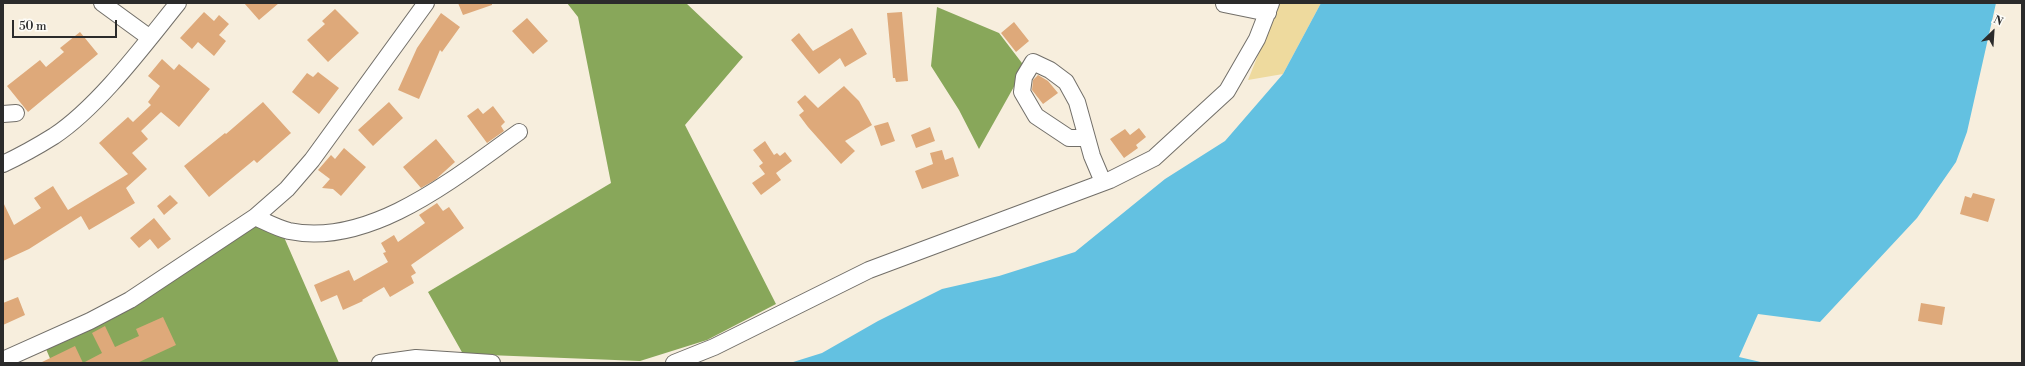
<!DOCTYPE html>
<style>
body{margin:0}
#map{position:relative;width:2025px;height:366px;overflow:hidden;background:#f7eedd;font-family:"Libre Bodoni",serif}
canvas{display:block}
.frame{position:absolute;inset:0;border:4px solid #2b2b2b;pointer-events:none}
.north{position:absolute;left:1973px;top:12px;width:40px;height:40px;-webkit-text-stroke:3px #fdfcf7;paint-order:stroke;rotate:25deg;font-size:11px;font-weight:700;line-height:16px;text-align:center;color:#2b2b2b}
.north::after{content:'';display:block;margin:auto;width:14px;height:18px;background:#2b2b2b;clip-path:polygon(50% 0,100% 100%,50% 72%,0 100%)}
.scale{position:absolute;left:12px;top:20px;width:105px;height:18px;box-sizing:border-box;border:2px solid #2b2b2b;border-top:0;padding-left:5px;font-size:12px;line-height:14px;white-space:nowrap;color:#2b2b2b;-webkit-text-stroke:3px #fdfcf7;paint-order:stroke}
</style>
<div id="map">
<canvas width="2025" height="366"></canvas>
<div class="frame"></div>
<div class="north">N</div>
<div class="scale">50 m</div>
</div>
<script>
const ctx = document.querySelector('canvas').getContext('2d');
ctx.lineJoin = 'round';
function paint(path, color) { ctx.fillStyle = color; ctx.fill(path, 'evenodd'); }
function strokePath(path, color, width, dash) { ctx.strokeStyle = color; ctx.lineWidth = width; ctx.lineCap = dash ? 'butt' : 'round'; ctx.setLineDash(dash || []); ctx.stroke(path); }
const forest = new Path2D(`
 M567 3H686L743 57 685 125 776 304 707 340 640 361 463 354 428 292 611 183 578 17Z
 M937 7 999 33 1025 67 979 149 959 110 931 66Z
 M256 218 280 228 339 363H52L43 342Z`);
const sand = new Path2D(`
 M1279 3H1321L1283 74 1248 80Z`);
const water = new Path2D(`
 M1321 3H1996L1967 132 1956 162 1917 218 1820 322 1758 314 1739 357 1765 363H790L822 353 878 321 942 289 999 276 1075 252 1165 179 1225 141 1283 74Z`);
const building = new Path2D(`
 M244 3H279L259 20Z
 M458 3H492V5L463 15Z
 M335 9 359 33 328 62 307 40 325 24 322 21Z
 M204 12 214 21 219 15 229 24 219 35 226 41 214 56 198 42 192 49 180 38Z
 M902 12 908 81 896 82 895 78H893L887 13Z
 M441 13 460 27 442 52 440 50 419 99 398 90 417 48Z
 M527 18 548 41 533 54 512 31Z
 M1014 22 1029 41 1016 52 1001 33Z
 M852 28 867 54 845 67 840 58 819 74 791 40 799 33 813 51Z
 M80 32 98 54 28 112 7 86 40 60 46 67 64 52 60 48Z
 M162 59 174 70 179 64 210 89 179 127 161 112 141 131 148 139 132 153 147 169 126 188 135 203 89 230 81 216 29 249 3 261V202L14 225 41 208 34 198 53 186 68 210 128 174 99 143 128 117 133 122 151 105 148 102 160 86 148 76Z
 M318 72 339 88 319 114 292 92 307 73 313 77Z
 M1038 75 1048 81 1058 93 1043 104 1032 90 1033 80Z
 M844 86 859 101 872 125 845 141 855 151 841 164 808 127 799 115 804 111 797 102 805 95 818 108Z
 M263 102 291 133 257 163 254 160 209 197 184 166 225 133 226 134Z
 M389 102 403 118 373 146 358 130Z
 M493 106 505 122 501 126 504 131 487 143 467 116 478 108 483 114Z
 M888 122 895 141 881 146 874 126Z
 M930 127 935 141 916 148 911 135Z
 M1139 128 1146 137 1136 145 1138 148 1124 158 1110 139 1125 129 1130 135Z
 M436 139 455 162 435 180 421 188 403 167Z
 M765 141 774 155 777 153 780 156 785 152 792 161 776 173 781 180 761 195 752 183 765 174 759 166 763 163 753 150Z
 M344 148 366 167 341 196 333 189 322 188 330 179 318 170 331 155 335 159Z
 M942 150 945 160 953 157 959 176 922 189 915 171 933 164 930 153Z
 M1973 193 1995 199 1988 222 1960 214 1965 196 1971 198Z
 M170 195 178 203 164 215 157 206Z
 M437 203 443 211 449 207 464 228 411 265 416 273 411 276 414 283 390 297 384 287 362 300 363 301 343 310 337 295 321 302 314 285 349 270 354 281 388 262 383 253 386 252 381 243 394 235 398 242 425 223 419 215Z
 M154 218 171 239 158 249 150 239 139 248 130 238Z
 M18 297 25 315 3 325V303Z
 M1921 303 1945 307 1942 325 1918 321Z
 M163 317 176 345 137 363H83L102 353 92 333 105 326 115 347 139 336 136 329Z
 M75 346 83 363H40Z`);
const minor = new Path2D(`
 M102 3 150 38
 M1224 4 1268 13
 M3 114 16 113
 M1086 138H1069L1036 116 1022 92 1024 77 1033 62 1050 70 1066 82 1077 102 1092 156 1103 182
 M3 164C20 156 38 146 54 136 99 106 144 45 178 3
 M255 217C266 222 277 228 289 231 371 248 457 176 519 132
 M3 360 90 321 130 300 255 217 287 189 312 160 426 3
 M380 363 416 358 492 363
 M674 363 714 347 869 270 1110 180 1154 158 1227 91 1257 39 1271 3`);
paint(forest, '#88a75a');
paint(sand, '#eeda9e');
paint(water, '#63c1e1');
paint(building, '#dea97a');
strokePath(minor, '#726f69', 18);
strokePath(minor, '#fff', 16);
</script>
